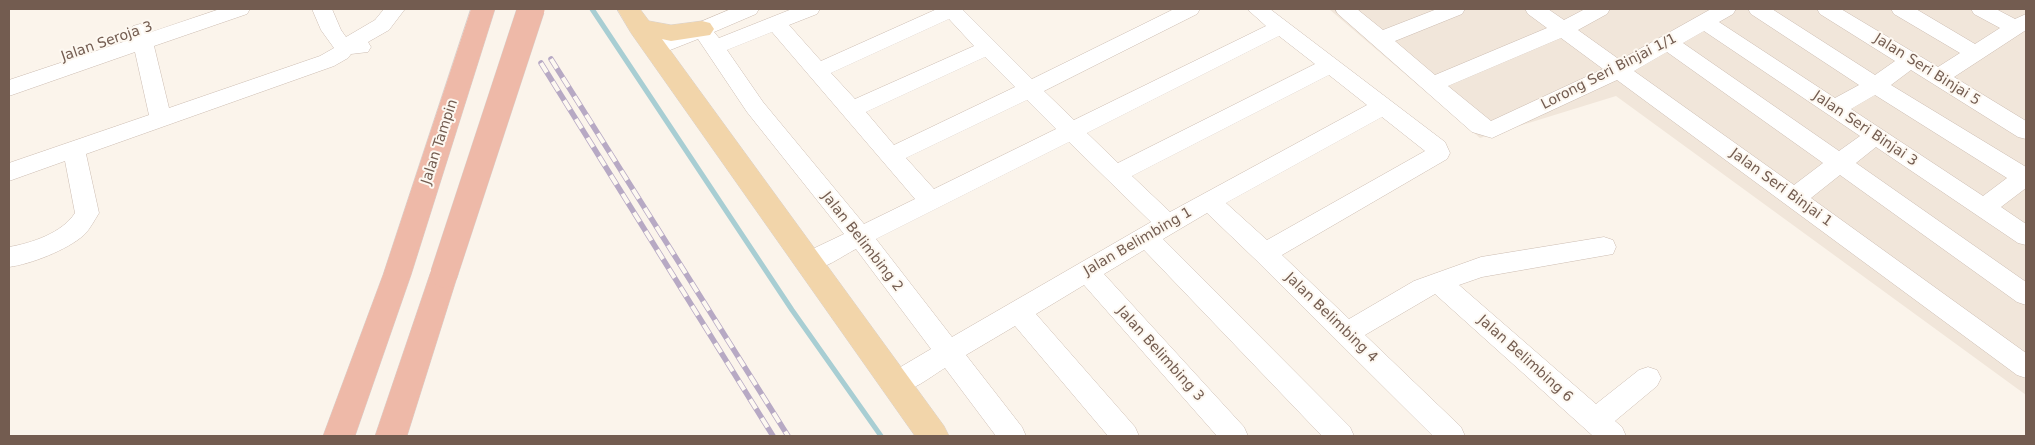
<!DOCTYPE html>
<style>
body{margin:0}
#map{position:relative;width:2035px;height:445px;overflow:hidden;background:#fbf4eb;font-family:"DejaVu Sans",sans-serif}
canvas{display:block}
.frame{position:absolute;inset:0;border:10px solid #735c50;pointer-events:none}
</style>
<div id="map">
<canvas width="2035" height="445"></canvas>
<div class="frame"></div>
</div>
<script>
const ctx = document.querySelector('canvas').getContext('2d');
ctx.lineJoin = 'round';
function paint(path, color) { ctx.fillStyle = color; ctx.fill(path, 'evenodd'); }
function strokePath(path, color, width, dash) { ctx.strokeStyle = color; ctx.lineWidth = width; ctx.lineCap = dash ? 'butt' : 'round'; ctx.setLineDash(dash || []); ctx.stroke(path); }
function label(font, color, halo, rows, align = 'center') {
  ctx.font = font + ' "DejaVu Sans",sans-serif'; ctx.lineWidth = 4; ctx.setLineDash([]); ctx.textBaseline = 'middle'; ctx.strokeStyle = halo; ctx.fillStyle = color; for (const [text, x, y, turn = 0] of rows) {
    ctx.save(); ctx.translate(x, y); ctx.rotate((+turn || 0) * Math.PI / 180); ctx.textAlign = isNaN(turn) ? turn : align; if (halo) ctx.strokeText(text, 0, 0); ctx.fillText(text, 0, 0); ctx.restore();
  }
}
const residential = new Path2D(`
 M1329 9H2026V395L1616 96 1480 138Z`);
const stream = new Path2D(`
 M592 9 792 310 881 436`);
const minor = new Path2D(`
 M220 9H250L247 14 154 46 169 108 320 56 334 48 321 30 312 9H332L341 30 346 37 375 20 384 9H405L389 30 368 42 371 47 368 52 351 54 348 58 334 66 86 154 99 213C94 221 90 229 84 235 67 250 31 264 9 267V247C32 243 62 233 75 213L65 161 9 181V163L149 115 135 52 9 96V80L132 39 130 31 133 26 140 24 147 26 151 32Z
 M731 9H759L756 14 714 32 719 38 792 9H820L817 14 789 25 821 61 937 9H962L1032 79 1174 9H1200L1197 14 1044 91 1074 120 1266 26 1247 9H1270L1445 142 1450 153 1447 159 1282 255 1349 319 1414 281 1481 257 1604 237 1613 240 1616 247 1613 254 1482 277 1459 285 1596 404 1639 370 1648 367 1657 370 1661 378 1657 386 1615 421 1622 427 1626 436H1593L1435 294 1365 335 1461 427 1465 436H1433L1256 260 1207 213 1163 239 1350 427 1354 436H1322L1144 250 1104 274 1244 427 1248 436H1217L1084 285 1036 314 1135 427 1139 436H1108L1015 326 966 355 1022 427 1026 436H996L945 368C928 378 906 398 887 391L883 383 887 375 931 349 856 249C840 257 818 275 800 269L797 262 800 255 844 234 747 112 698 39 655 56 648 54 645 49 648 44ZM949 19 974 46 855 99 831 73ZM772 32 915 199 864 224 763 102 727 50ZM1279 36 1315 64 1118 163 1087 133ZM985 57 1015 87 894 145 866 112ZM1329 75 1367 105 1170 212 1132 176ZM1027 100 1056 129 934 189 906 158ZM1382 117 1425 151 1267 240 1226 203ZM1069 142 1151 222 952 337 876 239Z
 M1335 9H1357L1383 30 1437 9H1465L1462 14 1395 41 1435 75 1547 28 1528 14 1525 9H1548L1564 20 1585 9H1610L1607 14 1578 30 1620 60 1711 9H1736L1733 14 1719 22 1835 98 1859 85 1751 14 1748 9H1772L1875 75 1895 61 1820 14 1817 9H1841L1938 67 1960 53 1894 14 1891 9H1916L1975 44 2000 28 1974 14 1971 9H1996L2015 19 2026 14V30L1954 77 2026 121V139L2018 137 1911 70 1891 85 2026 167V188L2001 207 2026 224V245L2018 243 1876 147 1856 163 2026 282V305L2017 302 1840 175 1811 198 2026 353V378L2017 375 1617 80 1492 138 1472 132 1338 14ZM1704 31 1860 136 1839 151 1683 43ZM1561 38 1603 69 1491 121 1448 86ZM1667 52 1823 163 1794 185 1634 71ZM1875 95 2007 178 1983 196 1851 109Z`);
const major = new Path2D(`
 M617 9H640L649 21 671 25 702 21 710 23 714 29 710 35 671 41 662 39 944 426 949 436H915L631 33Z`);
const highway = new Path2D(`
 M471 9H495L411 275 355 436H323L383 275Z
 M444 263 454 266 458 274 407 436H375L430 274 434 266Z`);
const rail = new Path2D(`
 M551 59 788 436
 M541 63 773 436`);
const highwayBridge = new Path2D(`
 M444 274 531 9`);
const streetNames = [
 ["Jalan Seroja 3",107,42,-19],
 ["Jalan Seri Binjai 5",1927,70,32],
 ["Lorong Seri Binjai 1/1",1609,72,-27],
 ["Jalan Seri Binjai 3",1865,129,34],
 ["Jalan Tampin",440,142,-72],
 ["Jalan Seri Binjai 1",1781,188,36],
 ["Jalan Belimbing 2",862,242,52],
 ["Jalan Belimbing 1",1138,242,-30],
 ["Jalan Belimbing 4",1331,318,44],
 ["Jalan Belimbing 3",1160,354,48],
 ["Jalan Belimbing 6",1525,359,42]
];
paint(residential, '#f1e6da');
strokePath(stream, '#a8ced3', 5);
strokePath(minor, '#ccbcb1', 1);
strokePath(major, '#d8d1ce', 1);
strokePath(highway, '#d8d1ce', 1);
paint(minor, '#fff');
paint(major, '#f2d5aa');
paint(highway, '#eeb9a8');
strokePath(rail, '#b7a9c4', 5.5);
strokePath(rail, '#fdf8f1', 4, [11]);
strokePath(highwayBridge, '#d8d1ce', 28, []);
strokePath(highwayBridge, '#eeb9a8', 27);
label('14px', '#735c50', '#fdf8f1', streetNames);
</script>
